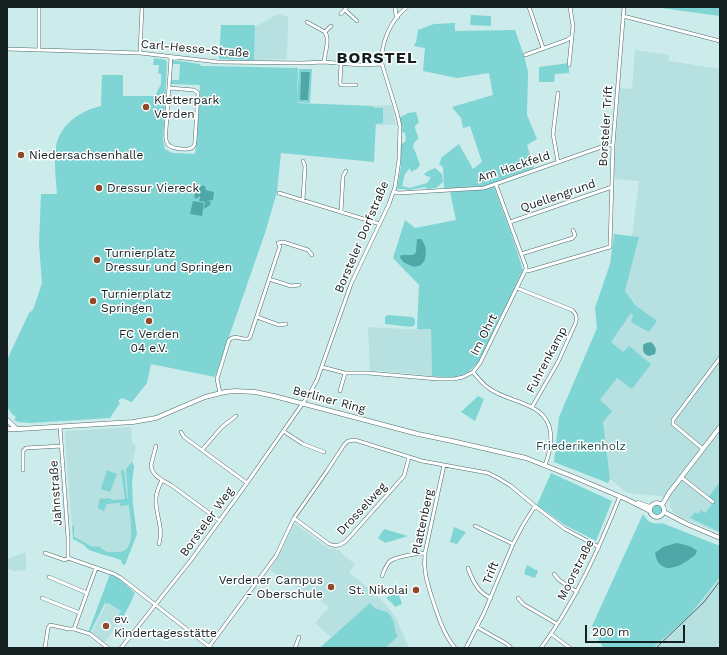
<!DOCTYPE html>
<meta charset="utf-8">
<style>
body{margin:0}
#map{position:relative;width:727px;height:655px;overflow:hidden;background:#ccebeb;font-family:"Work Sans",sans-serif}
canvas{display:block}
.frame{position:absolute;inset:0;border:8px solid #141f1f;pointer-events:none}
.scale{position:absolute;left:585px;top:625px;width:100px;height:18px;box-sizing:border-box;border:2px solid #141f1f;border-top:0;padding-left:5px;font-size:12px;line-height:14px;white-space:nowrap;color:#141f1f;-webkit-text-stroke:3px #fff;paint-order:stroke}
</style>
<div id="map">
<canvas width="727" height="655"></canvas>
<div class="frame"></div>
<div class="scale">200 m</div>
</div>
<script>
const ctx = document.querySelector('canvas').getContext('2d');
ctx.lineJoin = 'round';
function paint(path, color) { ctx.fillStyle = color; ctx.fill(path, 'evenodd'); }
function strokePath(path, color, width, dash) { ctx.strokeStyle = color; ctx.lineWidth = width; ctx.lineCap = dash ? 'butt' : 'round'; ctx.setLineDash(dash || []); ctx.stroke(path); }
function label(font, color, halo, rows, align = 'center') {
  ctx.font = font + ' "Work Sans",sans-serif'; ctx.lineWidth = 3; ctx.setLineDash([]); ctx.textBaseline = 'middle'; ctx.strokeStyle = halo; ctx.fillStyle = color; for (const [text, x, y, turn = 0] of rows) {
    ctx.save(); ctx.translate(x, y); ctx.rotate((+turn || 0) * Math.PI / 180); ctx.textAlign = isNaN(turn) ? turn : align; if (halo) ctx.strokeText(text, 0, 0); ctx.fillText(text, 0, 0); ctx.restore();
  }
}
const built = new Path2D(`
 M278 14 288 17 287 59 254 60 255 27Z
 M635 50 669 55V61L720 69V533L682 518 674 513 670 507 669 501 661 496 627 493 610 479 600 400 617 378 629 346 623 353 611 342 631 313 634 316 657 321 635 305 625 291 639 237 632 236 639 181 613 179 620 88 632 89Z
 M392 105 396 125H375L376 119H374L373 106Z
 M368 327 404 329H431L432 376 370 370Z
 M131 427 132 443 136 446 132 466 131 494 134 511 133 532 130 548 117 556 91 549 73 536 67 467 65 431Z
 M294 524H296L329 549H335L339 550 343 555 355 564 349 572 384 602 395 616 409 648H319L331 637 315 623 329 607 317 598 315 600 270 570 278 557Z
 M23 553H26V570L12 571V569L7 570V559Z
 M720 577V648H653L689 616Z
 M107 603 121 611 118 616 122 619 104 643 91 634 106 604Z`);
const green = new Path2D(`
 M654 7H720V16Z
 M471 15 491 16V26L470 25Z
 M455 23V31L515 30 524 56 528 72 527 115 537 139 527 145 534 168 485 186 444 189 443 167 439 164 442 157 459 144 473 169 482 162 470 126 463 128 461 117H460L452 107 493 95 489 73 457 78 423 71 425 48 414 46 415 43H416L418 30 434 24Z
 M221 25H255L254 60 219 59Z
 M154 58 166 60 167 63 163 140 165 149 172 153 195 154 197 139 200 85 171 84 172 77V80H179L180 64H173V66H172L173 60 200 64 201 66H206L298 68 297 103 373 106 374 108H383V123L376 124V120L374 162 281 153 277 192 265 233 215 377 151 364 147 383 132 402 122 398 118 401 120 403 110 418 30 423 18 422 14 420 16 417 12 414 7 407V360L29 313 33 310 42 283 39 244 41 194H57C56 179 53 157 57 142 63 122 83 110 101 106L102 75H123V96H155L161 84V74L158 73 159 65H153Z
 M569 63V73L555 74 554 82H539V67Z
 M299 69H312L310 103 297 102ZM301 72H310L308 100H300Z
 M416 112 419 122 415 126C415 131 418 134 418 139L414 143 413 148 415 151 420 165 417 169 411 172 410 168 405 174 402 186 410 188 427 183 431 177 426 176 424 174 428 171 435 168 442 174 443 182 436 188 428 189 425 187 409 190 403 189H397L401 165V144C407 142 406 138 405 133L401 131V123L399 118 408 113Z
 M494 187 511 233 523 270 479 362 467 373 452 378 432 376 431 329H417L419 285 393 258 405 220 415 228 456 220 450 192 486 189Z
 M614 234 639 237 625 291 635 305 657 321 649 332 631 322 633 316 631 313 611 342 623 352 629 346 651 364 632 389 617 378 600 400 612 411 603 422 610 479 608 483 554 462 559 417 597 328 595 308 610 264Z
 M388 315 412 317 415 319V324L412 327 385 324V317Z
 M478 396 484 399 475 421 461 412Z
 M132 462 134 466 132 483 133 506 137 534 125 565 122 564 121 560C111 556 102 555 92 551 86 549 87 547 82 544 80 542 76 541 73 539L72 526H74V537L86 543 90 546 100 547C107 554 109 552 117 552 122 552 126 551 128 547 134 539 130 515 129 505L120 506V503L106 504 107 506H106L104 511 103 512V510L98 509C98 506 99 503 99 500L101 498 104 499 108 498 114 500 125 499 121 470H124L127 498H128L126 469Z
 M107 470 117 474 110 492 101 489Z
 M551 473 612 501 596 541 565 525 537 505Z
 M720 482V532L690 518 695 512 698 514 701 510 705 513 712 504 707 499Z
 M651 510a6 6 0 1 1 12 0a6 6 0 1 1-12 0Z
 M643 514C647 522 653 525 662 523L720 546V577L689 616 653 648H603L592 626Z
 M454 527 466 532 457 544 450 542Z
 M384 529 408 536 385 543 378 538Z
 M527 565 538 571 535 578 524 574Z
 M110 574 122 581 135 593 130 604 122 619 118 616 121 611 108 603 106 604 105 603 90 633H88Z
 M395 592 399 595 402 604 395 607 392 603 386 598Z
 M370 603C372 605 373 607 375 608 380 611 384 609 390 615 396 622 393 630 398 636L385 648H320Z`);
const water = new Path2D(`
 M301 72H310L308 100H300Z
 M204 185V186L206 187 205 189 206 190 214 192 213 200 207 201 211 202 210 205 204 209 205 202 199 201 200 197 199 196 197 199 194 197 196 188Z
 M193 201 204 203 202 216 190 214Z
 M417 239H421C430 248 427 273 409 265 405 263 402 262 400 257L401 255H413L416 252Z
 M651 342C655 346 657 348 655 354L649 356C643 354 643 351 643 345L646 343Z
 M676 543C684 544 691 546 697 551L696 553V554C687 562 668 576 658 562 656 559 656 556 655 553L663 547Z`);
const minor = new Path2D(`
 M39 7V49
 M395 7 396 15 398 17
 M529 7 543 48
 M345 10 357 21
 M341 14 347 7
 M623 16 720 41
 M307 22 325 32C330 40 325 52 324 62
 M325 32 331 26
 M7 49 140 53 218 62 303 63 324 62 361 65 382 64
 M140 53 142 7
 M525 55 567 40 571 37
 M341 63 340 83 341 85H356
 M569 65 573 26 570 7
 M169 88 194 90 198 93 195 141C195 144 195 145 193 147 188 151 170 149 167 143 164 138 167 122 167 116 168 96 170 76 171 57
 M558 93 553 134 558 162
 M303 161 305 166 303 200
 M394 192 399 193 484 188 607 145H613
 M279 193 380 224
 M341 212 343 176 346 171
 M510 222 612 187
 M521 254 573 238 575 235 573 230
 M525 271H528L610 247 613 145 624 7
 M269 279 291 286 299 285
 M517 288 572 310C576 314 577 316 576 322L558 362 532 407
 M257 317 279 325 286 324
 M322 367 345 373H368L438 379H454L463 377 473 372 480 363 526 269V267L496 185
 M473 372C478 378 483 385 490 389 503 398 519 400 533 408 556 420 553 445 545 465
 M340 391 345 373
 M220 393 217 379 229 340C235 334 241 340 248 339L250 337 280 246 278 243 283 242 308 250 312 255
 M60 427 68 538V558
 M283 431 303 444 324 452
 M181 432 184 437 247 483
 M156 446 151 465C152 476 162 480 171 485L220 521
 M703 449 673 424V420L720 358
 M202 450 222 427 236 416
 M444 465 425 553C423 570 427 582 432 598 438 616 443 633 455 648
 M23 470V451L26 448 62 446
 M681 477 713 502
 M294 518 329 544C335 547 341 545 346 541L404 476 409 457
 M475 526 513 544
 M159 544C164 527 155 514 156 499 156 492 159 486 162 480
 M45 553 65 560 68 558 114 574 121 578 211 648
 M468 568C472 580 478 593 491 598
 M554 574 559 580 577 592
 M382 576C384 571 386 565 390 561 396 557 417 553 425 553
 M49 577 87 593
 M42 598 80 613
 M518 598 523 604 557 624
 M477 627 507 644 511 648
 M74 629 96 568
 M551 634 570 648
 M45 648 48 628 50 625 55 626 69 629H74L90 634 108 648
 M121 648 191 560 247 483 310 393 317 380 351 284 389 204 395 187 397 174 399 160 400 126 397 113 382 64C380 44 391 19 407 7
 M208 648 276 556 294 518 327 471 344 445 348 441 355 440 422 461 488 473 498 478 511 486 535 506 565 529 599 547
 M295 648 299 637
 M466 648 484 613 513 544 523 525 535 506
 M541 648C575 602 599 549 620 496`);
const tertiary = new Path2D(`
 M7 420 17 429
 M7 429H20L133 422 156 418 205 397 225 392 235 391 255 392 274 396 418 434 452 441 526 458 574 477 626 499 650 511
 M650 510a7 7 0 1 1 14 0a7 7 0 1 1-14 0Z
 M638 503 650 507
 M662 505 669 493 720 427
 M664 512 687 524 720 538`);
const rail = new Path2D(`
 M656 648 704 602 720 581`);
const markers = [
 [146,107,4,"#914a25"],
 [21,155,4,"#914a25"],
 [99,188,4,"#914a25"],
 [97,260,4,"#914a25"],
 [93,301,4,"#914a25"],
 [149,321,4,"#914a25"],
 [331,587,4,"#914a25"],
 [416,590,4,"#914a25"],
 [106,626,4,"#914a25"]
];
const streetNames = [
 ["Carl-Hesse-Straße",195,49,5],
 ["Borsteler Trift",606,126,-86],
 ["Am Hackfeld",514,167,-18],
 ["Quellengrund",558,196,-19],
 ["Borsteler Dorfstraße",362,237,-67],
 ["Im Ohrt",484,335,-63],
 ["Fuhrenkamp",547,360,-62],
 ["Berliner Ring",329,400,15],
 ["Jahnstraße",56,493,-94],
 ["Drosselweg",362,509,-47],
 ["Borsteler Weg",207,522,-54],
 ["Plattenberg",423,522,-78],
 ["Moorstraße",576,570,-63],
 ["Trift",491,573,-68]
];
const poiNames = [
 ["Kletterpark",154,100],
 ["Verden",154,114],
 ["Niedersachsenhalle",29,155],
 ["Dressur Viereck",107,188],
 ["Turnierplatz",105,253],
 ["Dressur und Springen",105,267],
 ["Turnierplatz",101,294],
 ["Springen",101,308],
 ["FC Verden",149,334,"center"],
 ["04 e.V.",149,348,"center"],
 ["Verdener Campus",323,580,"right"],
 ["- Oberschule",323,594,"right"],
 ["St. Nikolai",408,590,"right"],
 ["ev.",114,619],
 ["Kindertagesstätte",114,633]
];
const parkNames = [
 ["Friederikenholz",581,446]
];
const districtNames = [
 ["BORSTEL",377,58]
];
paint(built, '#b7e0e0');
paint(green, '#7fd4d4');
paint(water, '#50a7a7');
strokePath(minor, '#4f6b6a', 4);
strokePath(tertiary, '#4f6b6a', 5);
strokePath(minor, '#fff', 3);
strokePath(tertiary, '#fff', 4);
strokePath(rail, '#546767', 1);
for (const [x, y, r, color] of markers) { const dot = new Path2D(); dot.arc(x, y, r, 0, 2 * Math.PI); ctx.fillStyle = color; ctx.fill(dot); strokePath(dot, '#fff', 1.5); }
label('12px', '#141f1f', '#fff', streetNames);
label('12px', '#141f1f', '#fff', poiNames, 'left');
label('12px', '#224a4a', '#fff', parkNames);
ctx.letterSpacing = '1px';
label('bold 16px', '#141f1f', '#fff', districtNames);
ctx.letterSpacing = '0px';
</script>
